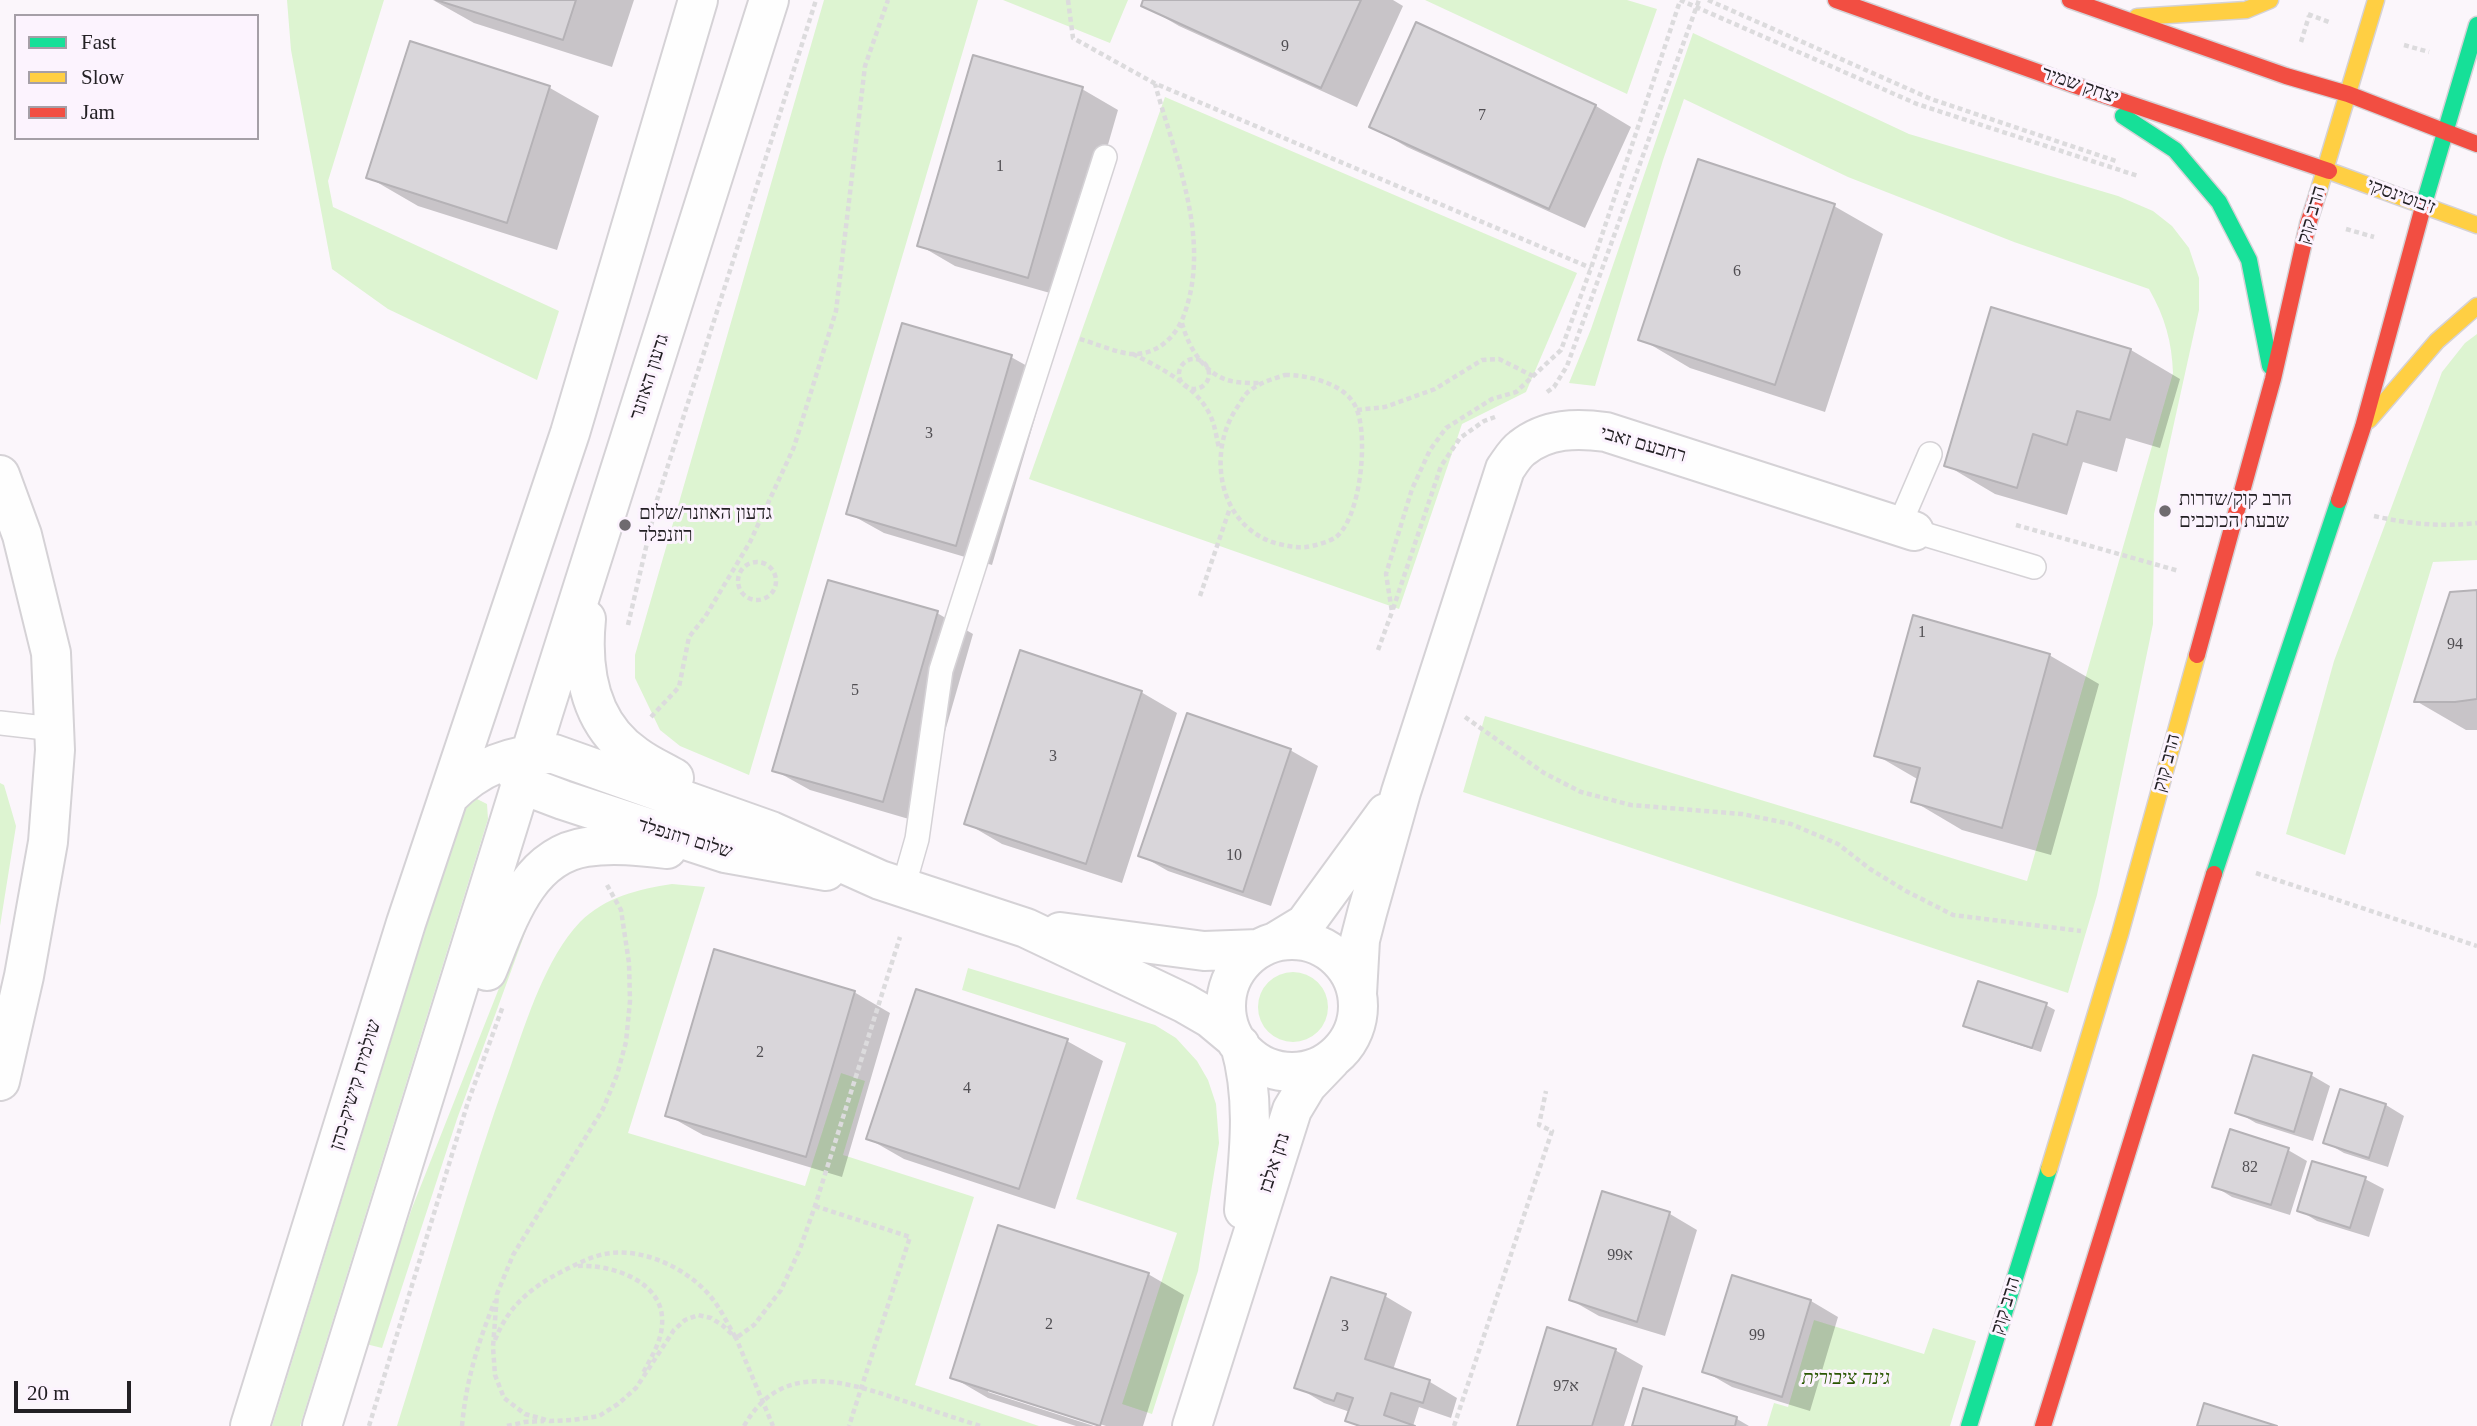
<!DOCTYPE html>
<meta charset="utf-8">
<style>
body{margin:0}
#map{position:relative;width:2477px;height:1426px;overflow:hidden;background:#fbf6fb;font-family:"Times New Roman",serif}
canvas{display:block}
.legend{position:absolute;left:14px;top:14px;width:245px;height:126px;box-sizing:border-box;background:#fcf3fe;border:2px solid #a59fa7;margin:0;padding:9px 12px;list-style:none;font-size:21px;color:#232024}
.legend li{display:flex;align-items:center;gap:14px;height:35px}
.legend b{width:35px;border:2px solid #a59fa7}
.scale{position:absolute;left:14px;top:1381px;width:117px;height:32px;box-sizing:border-box;border:4px solid #232024;border-top:0;padding-left:9px;font-size:21px;line-height:24px;white-space:nowrap;color:#232024;-webkit-text-stroke:5px #fcf3fe;paint-order:stroke}
</style>
<div id="map">
<canvas width="2477" height="1426"></canvas>
<ul class="legend">
<li><b style="height:9px;background:#16e098"></b>Fast</li>
<li><b style="height:9px;background:#ffcf43"></b>Slow</li>
<li><b style="height:9px;background:#f24e42"></b>Jam</li>
</ul>
<div class="scale">20 m</div>
</div>
<script>
const ctx = document.querySelector('canvas').getContext('2d');
ctx.lineJoin = 'round';
function paint(path, color) { ctx.fillStyle = color; ctx.fill(path, 'evenodd'); }
function strokePath(path, color, width, dash) { ctx.strokeStyle = color; ctx.lineWidth = width; ctx.lineCap = dash ? 'butt' : 'round'; ctx.setLineDash(dash || []); ctx.stroke(path); }
function label(font, color, halo, rows, align = 'center') {
  ctx.font = font + ' "Times New Roman","Noto Sans Hebrew",serif'; ctx.lineWidth = 6; ctx.setLineDash([]); ctx.textBaseline = 'middle'; ctx.strokeStyle = halo; ctx.fillStyle = color; for (const [text, x, y, turn = 0] of rows) {
    ctx.save(); ctx.translate(x, y); ctx.rotate((+turn || 0) * Math.PI / 180); ctx.textAlign = isNaN(turn) ? turn : align; if (halo) ctx.strokeText(text, 0, 0); ctx.fillText(text, 0, 0); ctx.restore();
  }
}
const green = new Path2D(`
 M287 0H384L328 181 333 207 559 311 537 380 388 309 332 269 291 50Z
 M824 0H978L749 775 680 746 660 730 635 678V655Z
 M1003 0H1128L1110 43Z
 M1425 0H1627L1657 9 1627 94Z
 M1693 33 1909 134 2118 196 2153 211 2172 226 2189 248 2199 278V310L2154 514 2153 624 2097 895 2068 993 1463 792 1485 716 2027 881 2173 373C2172 342 2165 317 2149 289L2014 242 1848 177 1684 99 1663 160 1595 386 1569 383 1591 329Z
 M1165 97 1577 273 1526 392 1462 424 1399 609 1029 479Z
 M2477 334V560L2433 562 2345 855 2286 834 2334 661 2442 372 2465 343Z
 M0 783 4 785 16 826 0 926Z
 M477 799 487 804 488 819 300 1426H272L462 811Z
 M672 884 705 887 628 1133 805 1186 841 1073 865 1081 843 1155 974 1197 915 1385 1039 1426H397C435 1306 468 1184 511 1065 527 1019 546 958 580 922 605 897 639 889 672 884Z
 M526 920 529 922 457 1119 382 1348 366 1344 412 1208Z
 M968 968 1155 1025 1176 1038 1197 1061 1208 1080 1216 1104 1219 1143 1198 1271 1152 1414 1122 1404 1177 1233 1076 1199 1126 1043 962 990Z
 M1258 1007a35 35 0 1 1 70 0a35 35 0 1 1-70 0Z
 M1814 1320 1924 1354 1933 1328 1976 1341 1950 1426H1767L1774 1403 1788 1407Z`);
const shadow = new Path2D(`
 M433 0H634L612 67 474 23Z
 M1145 0H1393L1403 6 1357 107 1179 26 1143 5Z
 M1417 25 1596 106 1631 127 1585 228 1407 147 1371 126Z
 M411 43 550 88 599 116 557 250 418 206 368 177Z
 M1082 89 1118 110 1064 297 955 266 919 245Z
 M1834 206 1883 234 1825 412 1690 368 1641 339Z
 M2131 350 2180 379 2160 448 2126 438 2117 472 2083 462 2067 515 1995 494 1946 465Z
 M1011 357 1047 377 992 565 884 533 848 513Z
 M2477 590V730H2466L2416 701Z
 M937 613 973 634 919 822 810 790 774 770Z
 M2049 655 2099 684 2051 855 1962 830 1913 801 1919 780 1876 755Z
 M1141 692 1177 713 1122 883 1002 844 966 823Z
 M1290 750 1318 766 1271 906 1168 871 1140 855Z
 M854 992 890 1013 842 1177 703 1135 667 1115Z
 M2046 1005 2055 1010 2041 1052 1974 1030 1965 1025Z
 M1067 1041 1103 1061 1055 1209 904 1159 869 1139Z
 M2311 1075 2330 1086 2313 1141 2256 1123 2237 1112Z
 M2386 1105 2404 1116 2388 1167 2344 1153 2325 1142Z
 M2288 1150 2307 1161 2290 1215 2232 1197 2214 1186Z
 M2365 1179 2384 1189 2369 1237 2317 1221 2299 1210Z
 M1603 1193 1670 1214 1697 1230 1665 1336 1599 1316 1571 1300Z
 M1148 1274 1184 1295 1143 1426H1106L988 1388V1392L1094 1426H1076L988 1398 952 1377Z
 M1733 1277 1811 1301 1838 1317 1810 1411 1732 1387 1704 1371Z
 M1385 1296 1412 1312 1393 1370 1430 1382 1457 1398 1451 1418 1419 1407 1413 1426H1357L1347 1420 1350 1412 1324 1403 1297 1387Z
 M1615 1350 1643 1366 1624 1426H1519Z
 M1644 1391 1737 1419 1749 1426H1633Z`);
const building = new Path2D(`
 M436 0H576L563 40Z
 M1143 0H1361L1321 88 1141 6Z
 M1416 22 1596 105 1549 209 1369 127Z
 M410 41 550 86 507 223 366 178Z
 M973 55 1083 87 1028 278 917 246Z
 M1698 159 1835 204 1775 385 1638 340Z
 M1991 307 2131 349 2110 420 2077 411 2067 445 2033 434 2017 488 1944 466Z
 M902 323 1012 355 956 546 846 514Z
 M828 580 938 611 883 802 772 771Z
 M2477 590V699L2455 702H2414L2450 592Z
 M1913 615 2050 654 2002 828 1911 802 1920 768 1874 756Z
 M1020 650 1142 691 1086 864 964 824Z
 M1187 713 1291 749 1243 892 1138 856Z
 M714 949 855 991 806 1157 665 1116Z
 M1978 981 2047 1003 2032 1048 1963 1026Z
 M916 989 1068 1039 1019 1189 866 1139Z
 M2253 1055 2312 1073 2294 1132 2235 1113Z
 M2340 1089 2386 1104 2369 1158 2323 1143Z
 M2230 1129 2289 1148 2271 1205 2212 1187Z
 M2312 1161 2366 1177 2350 1228 2297 1211Z
 M1602 1191 1670 1212 1637 1322 1569 1300Z
 M998 1225 1149 1273 1100 1426 950 1378Z
 M1732 1275 1811 1300 1782 1397 1702 1372Z
 M1331 1277 1386 1294 1365 1359 1430 1380 1423 1403 1391 1393 1384 1415 1415 1426H1360L1345 1421 1353 1398 1337 1393 1334 1401 1294 1388Z
 M1547 1327 1616 1349 1592 1426H1517Z
 M1643 1388 1737 1417 1735 1426H1632Z
 M2204 1403 2277 1426H2197Z`);
const path = new Path2D(`
 M1068 0 1073 38 1154 83 1591 268
 M1680 0 1917 104 2138 176
 M1708 0 1931 99 2116 161
 M2308 14 2329 22
 M2301 42 2309 16
 M2404 45 2429 52
 M2346 229 2374 237
 M1182 323C1188 346 1203 372 1227 380 1237 383 1250 383 1261 383
 M1080 339C1094 343 1117 353 1132 354 1157 355 1176 337 1184 315 1212 239 1175 157 1155 84
 M1133 354C1159 367 1193 384 1208 411 1215 423 1216 436 1219 448
 M1179 374a15 15 0 1 1 30 0a15 15 0 1 1-30 0Z
 M1285 375C1309 375 1348 384 1357 410 1368 438 1361 517 1336 537 1329 542 1314 546 1306 547 1297 548 1288 546 1279 544 1219 529 1205 453 1238 406 1242 400 1245 393 1251 390 1261 382 1273 379 1285 375Z
 M1547 392 1554 387 1567 366 1699 0
 M1357 410 1385 407 1435 389 1482 360 1499 359 1533 376
 M2374 516C2409 524 2441 527 2477 523
 M2016 525 2179 571
 M738 581a19 19 0 1 1 38 0a19 19 0 1 1-38 0Z
 M1200 596 1230 508
 M1393 609 1441 466 1460 438 1484 421 1495 417
 M628 625 657 500 816 0
 M1378 650 1392 612 1386 574 1412 489 1430 450 1446 428 1492 399 1516 392 1561 350 1591 268 1680 1
 M651 717 679 687 689 637 705 617 750 542 794 447 836 311 865 66 888 0
 M1465 717 1544 773 1581 792 1631 805 1742 814 1791 824 1838 844 1870 869 1906 891 1953 915 2081 931
 M2256 873 2477 946
 M607 885 621 910 629 963 630 1001 626 1042 617 1075 603 1109 513 1255 497 1294 493 1347 495 1375 504 1398 525 1414 550 1421 573 1420 599 1416 618 1404 636 1388 674 1330 685 1320 698 1315 711 1318 722 1325 736 1338 773 1426
 M815 1206 910 1237 849 1426
 M578 1266C612 1264 666 1282 662 1325 661 1343 650 1359 642 1375
 M495 1340C508 1307 530 1288 561 1272 577 1264 593 1255 611 1253 647 1249 689 1270 711 1297 721 1309 728 1325 736 1338L754 1325 781 1290 800 1249 815 1206 900 937
 M369 1426 468 1102 503 1006
 M462 1426C466 1381 478 1342 495 1301
 M507 1426 525 1422 544 1421
 M744 1426C780 1362 841 1380 898 1399 925 1408 952 1417 980 1426
 M1454 1426 1552 1131 1539 1125 1546 1091`);
const lane = new Path2D(`
 M1899 526 1930 454
 M1914 531 2034 567
 M0 723 54 729
 M903 888 917 839 941 670 1105 157`);
const street = new Path2D(`
 M0 475 22 535 51 653 55 750 48 842 24 976 0 1081
 M586 619C581 670 589 724 636 756 648 765 662 771 674 778
 M508 762 522 782 534 789 563 800 725 853 826 871
 M448 797C478 767 511 753 554 754L771 831 880 880 1026 928 1184 1003 1210 1018 1234 1038
 M1060 932 1204 951 1259 949
 M1226 1006a66 66 0 1 1 132 0a66 66 0 1 1-132 0Z
 M1277 941 1305 924 1386 813
 M487 971C507 923 526 856 586 847 613 843 640 846 667 849
 M1357 994 1360 940 1367 913 1401 792 1505 469C1510 462 1515 453 1522 448 1547 428 1577 428 1606 432L1914 531
 M1240 1045C1256 1100 1249 1154 1244 1210
 M250 1426 406 923 570 433 698 0
 M322 1426 544 710 769 0
 M1192 1426 1292 1110 1307 1085 1331 1060`);
const fast = new Path2D(`
 M2123 116 2175 150 2219 202 2249 260 2270 366
 M2423 207 2477 25
 M2214 874 2339 500
 M1969 1426 2049 1169`);
const slow = new Path2D(`
 M2137 17 2246 10 2270 0
 M2329 171 2477 225
 M2318 193 2376 0
 M2369 420 2437 341 2477 306
 M2049 1169 2120 934 2197 655`);
const jam = new Path2D(`
 M1836 0 2074 85 2329 171
 M2070 0 2286 76 2348 94 2477 144
 M2339 500 2363 427 2423 207
 M2197 655 2273 379 2308 224 2318 193
 M2043 1426 2214 874`);
const markers = [
 [2165,511,7,"#6f6b6f"],
 [625,525,7,"#6f6b6f"]
];
const numberNames = [
 ["9",1285,47],
 ["7",1482,116],
 ["1",1000,167],
 ["6",1737,272],
 ["3",929,434],
 ["1",1922,633],
 ["94",2455,645],
 ["5",855,691],
 ["3",1053,757],
 ["10",1234,856],
 ["2",760,1053],
 ["4",967,1089],
 ["82",2250,1168],
 ["99א",1620,1256],
 ["2",1049,1325],
 ["3",1345,1327],
 ["99",1757,1336],
 ["97א",1566,1387]
];
const streetNames = [
 ["יצחק שמיר",2080,86,19],
 ["ז'בוטינסקי",2401,197,20],
 ["הרב קוק",2312,215,-74],
 ["גדעון האוזנר",650,377,-72],
 ["רחבעם זאבי",1643,445,16],
 ["הרב קוק",2167,763,-75],
 ["שלום רוזנפלד",685,839,17],
 ["שולמית קישיק-כהן",356,1085,-73],
 ["נתן אלבז",1275,1163,-72],
 ["הרב קוק",2006,1306,-73]
];
const poiNames = [
 ["הרב קוק/שדרות",2179,500],
 ["שבעת הכוכבים",2179,522],
 ["גדעון האוזנר/שלום",639,514],
 ["רוזנפלד",639,536]
];
const parkNames = [
 ["גינה ציבורית",1846,1379]
];
paint(green, '#ddf4d1');
paint(shadow, '#0003');
paint(building, '#d9d6da');
strokePath(building, '#b5b2b6', 2);
strokePath(lane, '#d5d2d6', 26);
strokePath(street, '#d5d2d6', 42);
strokePath(fast, '#d5d2d6', 19);
strokePath(slow, '#d5d2d6', 19);
strokePath(jam, '#d5d2d6', 19);
strokePath(path, '#dcdbdd', 4.5, [5, 3.5]);
strokePath(lane, '#fefefe', 23);
strokePath(street, '#fefefe', 38);
strokePath(fast, '#16e098', 16);
strokePath(slow, '#ffcf43', 16);
strokePath(jam, '#f24e42', 16);
for (const [x, y, r, color] of markers) { const dot = new Path2D(); dot.arc(x, y, r, 0, 2 * Math.PI); ctx.fillStyle = color; ctx.fill(dot); strokePath(dot, '#fcf3fe', 2.5); }
label('16px', '#504e52', null, numberNames);
label('19px', '#232024', '#fcf3fe', streetNames);
label('19px', '#232024', '#fcf3fe', poiNames, 'left');
label('italic 19px', '#295601', '#fcf3fe', parkNames);
</script>
